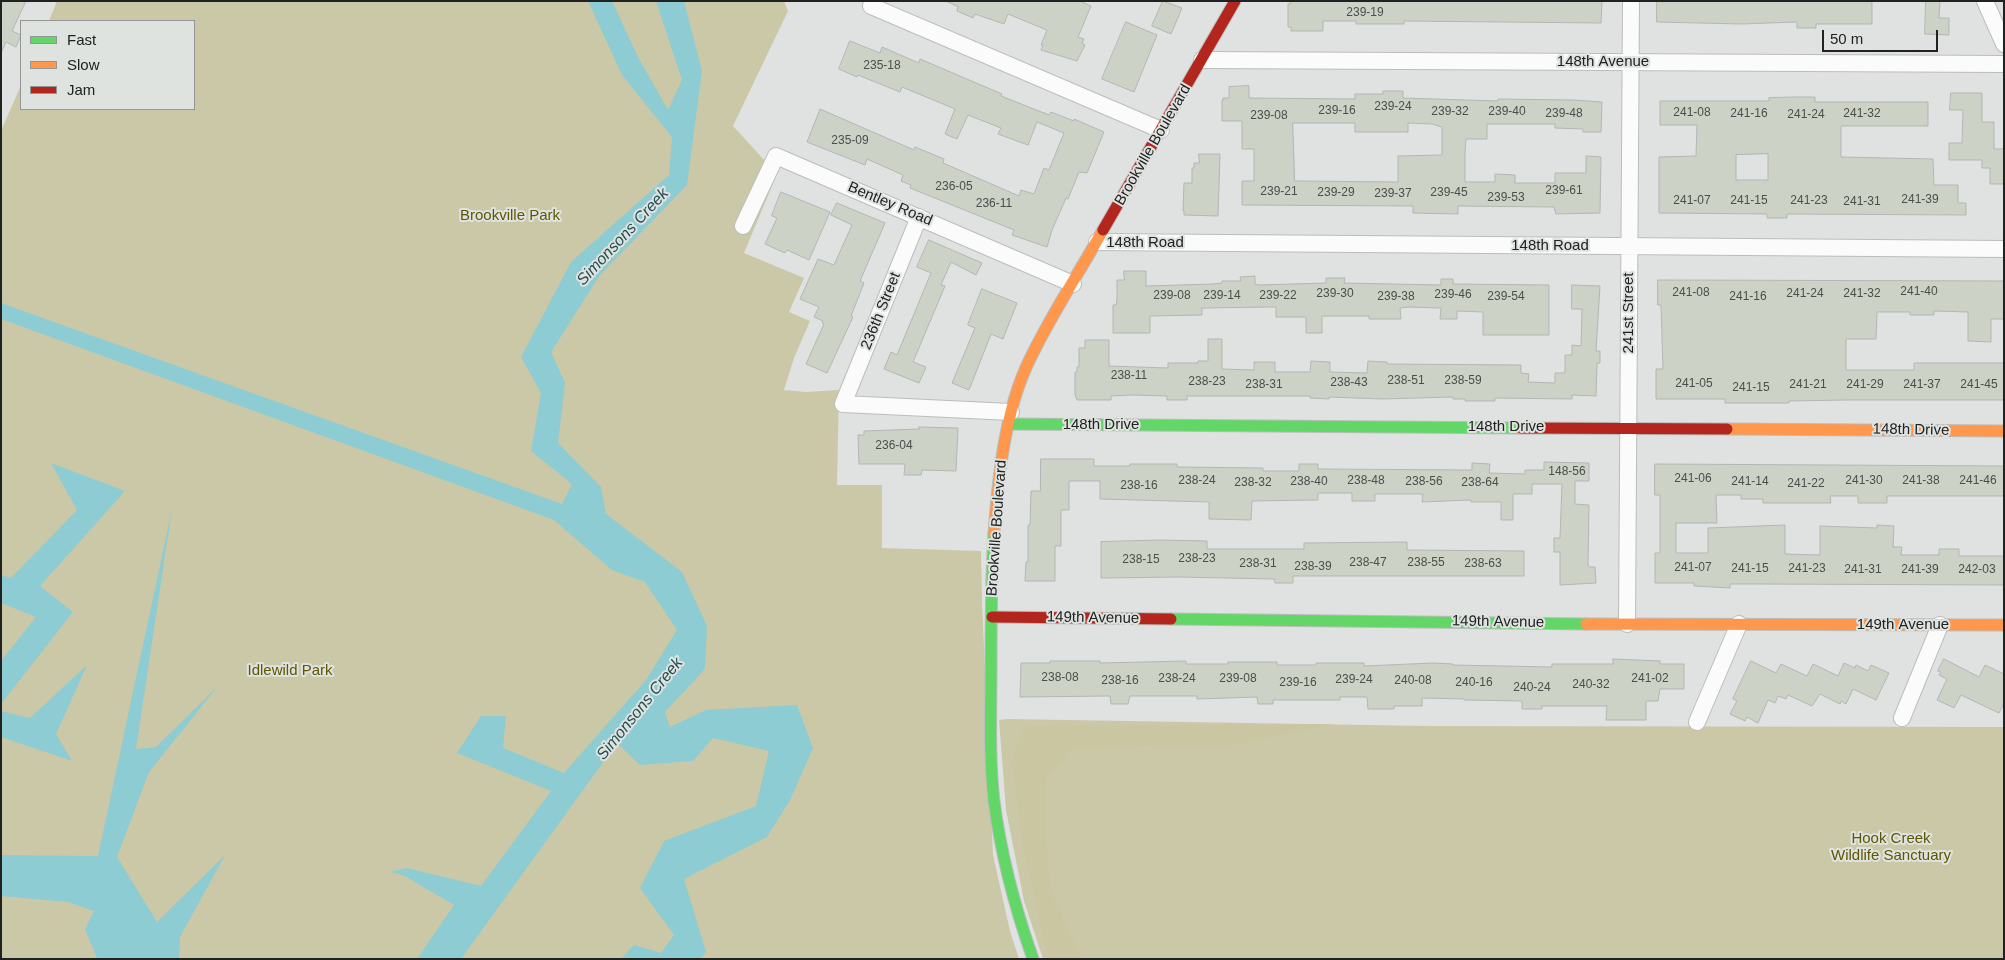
<!DOCTYPE html>
<style>
body{margin:0}
#map{position:relative;width:2005px;height:960px;overflow:hidden;background:#e0e2e1;font-family:Arial,sans-serif}
canvas{display:block}
.frame{position:absolute;inset:0;border:2px solid #202221;pointer-events:none}
.legend{position:absolute;left:20px;top:20px;width:175px;height:90px;box-sizing:border-box;background:#dfe3e0;border:1px solid #939694;margin:0;padding:6px 9px;list-style:none;font-size:15px;color:#202221}
.legend li{display:flex;align-items:center;gap:10px;height:25px}
.legend b{width:25px;border:1px solid #939694}
.scale{position:absolute;left:1822px;top:30px;width:116px;height:22px;box-sizing:border-box;border:2px solid #202221;border-top:0;padding-left:6px;font-size:15px;line-height:18px;white-space:nowrap;color:#202221;-webkit-text-stroke:4px #dfe3e0;paint-order:stroke}
</style>
<div id="map">
<canvas width="2005" height="960"></canvas>
<div class="frame"></div>
<ul class="legend">
<li><b style="height:6px;background:#63d668"></b>Fast</li>
<li><b style="height:6px;background:#ff974d"></b>Slow</li>
<li><b style="height:6px;background:#b3261e"></b>Jam</li>
</ul>
<div class="scale">50 m</div>
</div>
<script>
const ctx = document.querySelector('canvas').getContext('2d');
ctx.lineJoin = 'round';
function paint(path, color) { ctx.fillStyle = color; ctx.fill(path, 'evenodd'); }
function strokePath(path, color, width, dash) { ctx.strokeStyle = color; ctx.lineWidth = width; ctx.lineCap = dash ? 'butt' : 'round'; ctx.setLineDash(dash || []); ctx.stroke(path); }
function label(font, color, halo, rows, align = 'center') {
  ctx.font = font + ' Arial,sans-serif'; ctx.lineWidth = 4; ctx.setLineDash([]); ctx.textBaseline = 'middle'; ctx.strokeStyle = halo; ctx.fillStyle = color; for (const [text, x, y, turn = 0] of rows) {
    ctx.save(); ctx.translate(x, y); ctx.rotate((+turn || 0) * Math.PI / 180); ctx.textAlign = isNaN(turn) ? turn : align; if (halo) ctx.strokeText(text, 0, 0); ctx.fillText(text, 0, 0); ctx.restore();
  }
}
const green = new Path2D(`
 M57 1H784L788 11 733 126 767 163 760 173 775 179 744 253 804 278 789 312 810 321 794 358 784 390 806 392 839 390 837 485H882V548L981 551 982 602 993 855 1010 931 1019 959H1V131L21 85V109H194V21H49Z
 M1008 719 1429 726 2004 727V959H1043L1024 901 1006 810 999 720Z`);
const forest = new Path2D(`
 M1333 724 1225 747 1138 746 1070 750 1046 778 1045 831 1051 892 1082 959H1048L1023 846 1012 760 1025 726Z`);
const water = new Path2D(`
 M588 1H612L638 57 668 110 682 80 656 1H684L702 71 687 185 600 275 551 352 565 383 558 443 601 487 606 514 682 572 707 626 705 669 665 712 670 727 706 710 797 705 813 748 790 800 767 837 684 879 706 952 700 959H621L634 945 661 953 674 935 640 888 664 841 756 806 769 751 713 738 693 761 640 765 617 743 461 959H417L454 905 403 875 390 872 407 868 481 886 551 791 457 753 481 716H506L503 748 564 773 646 680 677 630 645 582 612 570 554 520 1 319V303L562 504 572 484 531 451 541 393 521 357 571 262 669 175 672 137 622 75Z
 M51 463 125 491 40 586 73 612 1 704V661L36 617 1 603V575L11 578 77 510Z
 M172 509 136 749 156 747 218 686 149 772 117 857 157 922 225 855 180 937 179 959 97 958 85 929 94 911 68 902 1 896V855L98 856Z
 M87 665 56 734 72 761 1 737V711L30 718Z`);
const building = new Path2D(`
 M1 1H26L12 31 21 35 16 47 6 42 1 53Z
 M946 1H1080L1091 6 1078 37 1084 39 1082 43 1085 45 1077 61 1041 50 1043 45H1041L1047 30 1008 14 1004 24 975 14 973 18 957 11 958 7Z
 M1163 1 1182 8 1171 34 1152 26Z
 M1290 1H1602L1601 23 1404 21V24H1356V21H1323V31H1291V27H1288V4H1290Z
 M1657 1H1872V24H1816V28H1797V22L1741 24 1657 22Z
 M1926 1H1940L1939 18H1949V35L1925 34Z
 M1126 22 1157 35 1134 92 1102 79Z
 M850 41 880 53 882 47 919 63 920 59 1002 94 1001 96 1049 115 1051 112 1074 121V119L1104 132 1087 173 1079 172 1068 199 1066 198 1052 230 1047 247 1012 235 1014 230 910 188 911 185 901 181 903 175 867 159 865 165 807 142 820 109 914 150 915 147 944 159 943 163 1019 196 1021 190 1034 194 1044 168 1049 170 1064 133 1037 122 1028 145 998 134 1001 128 968 115 957 139 945 134 955 109 902 87 900 92 858 75 857 77 839 69Z
 M1249 86V98L1355 99V94H1383V91H1403V98L1498 101V99L1573 100 1602 102 1601 132H1583V129L1555 128V124H1487V139H1466L1465 152V182H1495V174L1515 175V183H1555V173H1586V156L1601 157 1600 213 1556 214 1554 207 1458 206V214L1413 213V206L1242 205V181H1254V149H1242V121H1222V102L1223 98H1229V87ZM1293 123H1355V132H1408V123L1432 124 1442 127V155L1398 156V182L1295 181Z
 M1951 93H1982V122H1994V149H2004V184H1990V168H1982V160H1949V143H1962L1963 110H1950Z
 M1796 97H1815V102H1928V126H1841V157L1933 159 1934 185H1958V203H1966V215L1787 214V218H1767V214L1659 213V157L1696 156 1697 125H1660V101H1769V98ZM1768 154V180H1736V155Z
 M1199 154H1220L1218 216 1184 215V211H1183L1184 183H1192V168H1194V163H1199Z
 M781 192 830 212 809 260 787 250 785 253 765 244 777 218 772 216Z
 M837 203 885 223 860 281 864 283 851 316 853 317 827 373 806 364 824 324 822 323 823 321 814 317 819 307 800 299 818 259 834 265 852 225 831 215Z
 M929 240 982 263 976 275 951 262 941 285 945 286 913 362 926 367 919 383 884 369 891 352 897 355 931 273 917 267Z
 M1124 271H1146V286L1213 284 1222 283V281H1241L1240 277 1255 276V284L1259 285 1326 283V278H1345L1344 283 1441 285V279H1453V284L1549 285V335H1483V312L1457 311V319H1440L1441 308 1409 307 1400 308 1401 319H1369V316H1322V333H1306V317H1276V307H1270L1202 308V315L1150 316V333H1113V305H1116L1117 300V280H1124Z
 M1658 280 2004 281V319H1991V342L1968 341V312L1934 311V315H1910V312H1877L1876 339H1846V370H1914V363H2004V400H1846L1789 401V403H1725V399H1656V369H1663L1661 305H1658Z
 M1572 285 1600 286 1596 351H1600V363H1597L1596 396 1572 395V399L1495 398V401H1465V399H1453V397L1382 399 1329 397V399L1310 398V396H1187V400H1167V396L1132 395 1111 396V400H1077L1075 395V372H1077V367H1079V348H1085V340H1109V366L1168 368V363H1198V361H1208V339H1222V369L1254 370V362H1275V372H1310L1311 361 1330 362V372L1367 373 1368 361 1387 362V364L1521 365V373L1529 374 1528 382 1555 383V373H1565V355H1572V345L1581 346 1582 309H1572Z
 M982 289 1017 303 1003 339 991 334 969 390 952 383 975 328 968 325Z
 M919 427 958 428 956 471 922 470 921 475H904L905 464H859L858 435H864V431L919 429Z
 M1041 459H1094V466H1130V464H1177V467L1263 468V471H1299V464H1318V469L1472 470V463L1490 464 1489 473 1525 474V470H1544V462L1589 463V481H1575V504L1589 505 1588 565 1589 567H1595L1596 583 1560 585V552H1554V538H1560L1562 484H1532V494H1513V520H1501V502H1471V500L1422 502 1423 494H1375V501H1352V493H1318V500L1252 501 1251 520 1209 519V502L1100 499V481H1069V510H1061V546H1055V581H1025L1026 562H1028V525H1030L1031 491H1040Z
 M1655 464 2004 466V496H1887V503H1858V496H1830L1831 503H1763V499H1741V495H1716L1717 523H1676V553H1708V528L1785 525V554L1820 555V526L1877 528V525L1894 526 1893 547H1902L1901 555H1939V549H1959V556H2004V585L1760 584H1730V588L1694 586V583H1655V553H1660V495H1655Z
 M1160 540 1207 541V549H1304V543L1407 542V550L1524 551V576H1293V583H1275L1274 579 1180 577 1101 578V542Z
 M1613 659 1660 661V664H1684V689H1660L1658 701H1646V720H1606L1607 706H1542V709H1522V701L1464 700V699L1422 698V706H1394V709H1368L1367 697H1340V700H1273V704H1258L1257 697 1197 699V696H1130L1128 704H1111L1110 696 1020 697 1021 663H1050V661H1100V663L1186 661V664H1228V662H1277V665H1316V663H1364V666L1433 663 1453 664V665L1552 667V664H1613Z
 M1944 659 1979 677 1985 665 2004 674V703L1999 713 1961 695 1954 708 1937 700 1947 679 1939 675 1941 672 1938 671Z
 M1751 661 1776 673 1781 664 1807 676 1813 664 1838 676 1844 663 1855 668 1856 665 1868 671 1871 665 1889 673 1876 700 1853 689 1846 704 1841 701 1840 704 1820 694 1812 706 1788 695 1786 699 1778 696 1775 703 1768 700 1758 723 1747 717 1745 721 1730 714 1737 701 1733 699Z`);
const street = new Path2D(`
 M1985 1 2004 44
 M871 6 1161 130
 M1202 60 2004 64
 M919 217 843 404 1011 412
 M743 226 776 156 1073 284
 M1097 242 2004 249
 M1627 624 1631 1
 M1902 718 1940 625
 M1697 722 1739 624`);
const fast = new Path2D(`
 M1008 424 1521 428
 M994 533C991 578 991 624 991 669 991 713 989 757 994 801 1001 855 1015 908 1033 959
 M1171 619 1586 624`);
const slow = new Path2D(`
 M1727 429 2004 431
 M994 533C998 478 1005 409 1030 359 1051 315 1079 273 1103 230
 M1586 624 2004 625`);
const jam = new Path2D(`
 M1103 230 1235 1
 M1521 428 1727 429
 M992 617 1171 619`);
const numberNames = [
 ["239-19",1365,13],
 ["235-18",882,66],
 ["239-24",1393,107],
 ["239-16",1337,111],
 ["239-32",1450,112],
 ["239-40",1507,112],
 ["241-08",1692,113],
 ["239-48",1564,114],
 ["241-16",1749,114],
 ["241-32",1862,114],
 ["241-24",1806,115],
 ["239-08",1269,116],
 ["235-09",850,141],
 ["236-05",954,187],
 ["239-61",1564,191],
 ["239-21",1279,192],
 ["239-29",1336,193],
 ["239-45",1449,193],
 ["239-37",1393,194],
 ["239-53",1506,198],
 ["241-39",1920,200],
 ["241-07",1692,201],
 ["241-15",1749,201],
 ["241-23",1809,201],
 ["241-31",1862,202],
 ["236-11",994,204],
 ["241-40",1919,292],
 ["241-08",1691,293],
 ["239-30",1335,294],
 ["241-24",1805,294],
 ["241-32",1862,294],
 ["239-46",1453,295],
 ["239-08",1172,296],
 ["239-14",1222,296],
 ["239-22",1278,296],
 ["239-38",1396,297],
 ["239-54",1506,297],
 ["241-16",1748,297],
 ["238-11",1129,376],
 ["238-51",1406,381],
 ["238-59",1463,381],
 ["238-23",1207,382],
 ["238-43",1349,383],
 ["241-05",1694,384],
 ["238-31",1264,385],
 ["241-21",1808,385],
 ["241-29",1865,385],
 ["241-37",1922,385],
 ["241-45",1979,385],
 ["241-15",1751,388],
 ["236-04",894,446],
 ["148-56",1567,472],
 ["241-06",1693,479],
 ["238-24",1197,481],
 ["238-48",1366,481],
 ["241-30",1864,481],
 ["241-38",1921,481],
 ["241-46",1978,481],
 ["238-40",1309,482],
 ["238-56",1424,482],
 ["241-14",1750,482],
 ["238-32",1253,483],
 ["238-64",1480,483],
 ["241-22",1806,484],
 ["238-16",1139,486],
 ["238-23",1197,559],
 ["238-15",1141,560],
 ["238-47",1368,563],
 ["238-55",1426,563],
 ["238-31",1258,564],
 ["238-63",1483,564],
 ["238-39",1313,567],
 ["241-07",1693,568],
 ["241-15",1750,569],
 ["241-23",1807,569],
 ["241-31",1863,570],
 ["241-39",1920,570],
 ["242-03",1977,570],
 ["238-08",1060,678],
 ["238-24",1177,679],
 ["239-08",1238,679],
 ["241-02",1650,679],
 ["239-24",1354,680],
 ["238-16",1120,681],
 ["240-08",1413,681],
 ["239-16",1298,683],
 ["240-16",1474,683],
 ["240-32",1591,685],
 ["240-24",1532,688]
];
const streetNames = [
 ["148th Avenue",1603,62],
 ["Brookville Boulevard",1153,145,-60],
 ["Bentley Road",890,204,23],
 ["148th Road",1145,243],
 ["148th Road",1550,246],
 ["236th Street",881,311,-68],
 ["241st Street",1629,313,-90],
 ["148th Drive",1101,425],
 ["148th Drive",1506,427],
 ["148th Drive",1911,430,1],
 ["Brookville Boulevard",997,528,-86],
 ["149th Avenue",1093,618,1],
 ["149th Avenue",1498,622,1],
 ["149th Avenue",1903,625]
];
const parkNames = [
 ["Brookville Park",510,216],
 ["Idlewild Park",290,671],
 ["Hook Creek",1891,839],
 ["Wildlife Sanctuary",1891,856]
];
const waterNames = [
 ["Simonsons Creek",623,237,-47],
 ["Simonsons Creek",640,709,-51]
];
paint(green, '#cbc8a8');
paint(forest, '#cbc6a2');
paint(water, '#8dccd2');
paint(building, '#ccd2c6');
strokePath(building, '#b4b5b4', 1);
strokePath(street, '#bbbdbc', 18);
strokePath(fast, '#bbbdbc', 13);
strokePath(slow, '#bbbdbc', 13);
strokePath(jam, '#bbbdbc', 13);
strokePath(street, '#fafbfa', 16);
strokePath(fast, '#63d668', 11);
strokePath(slow, '#ff974d', 11);
strokePath(jam, '#b3261e', 11);
label('12px', '#4b4e4a', null, numberNames);
label('15px', '#202221', '#dfe3e0', streetNames);
label('15px', '#605501', '#dfe3e0', parkNames);
label('italic 16px', '#244d51', '#dfe3e0', waterNames);
</script>
